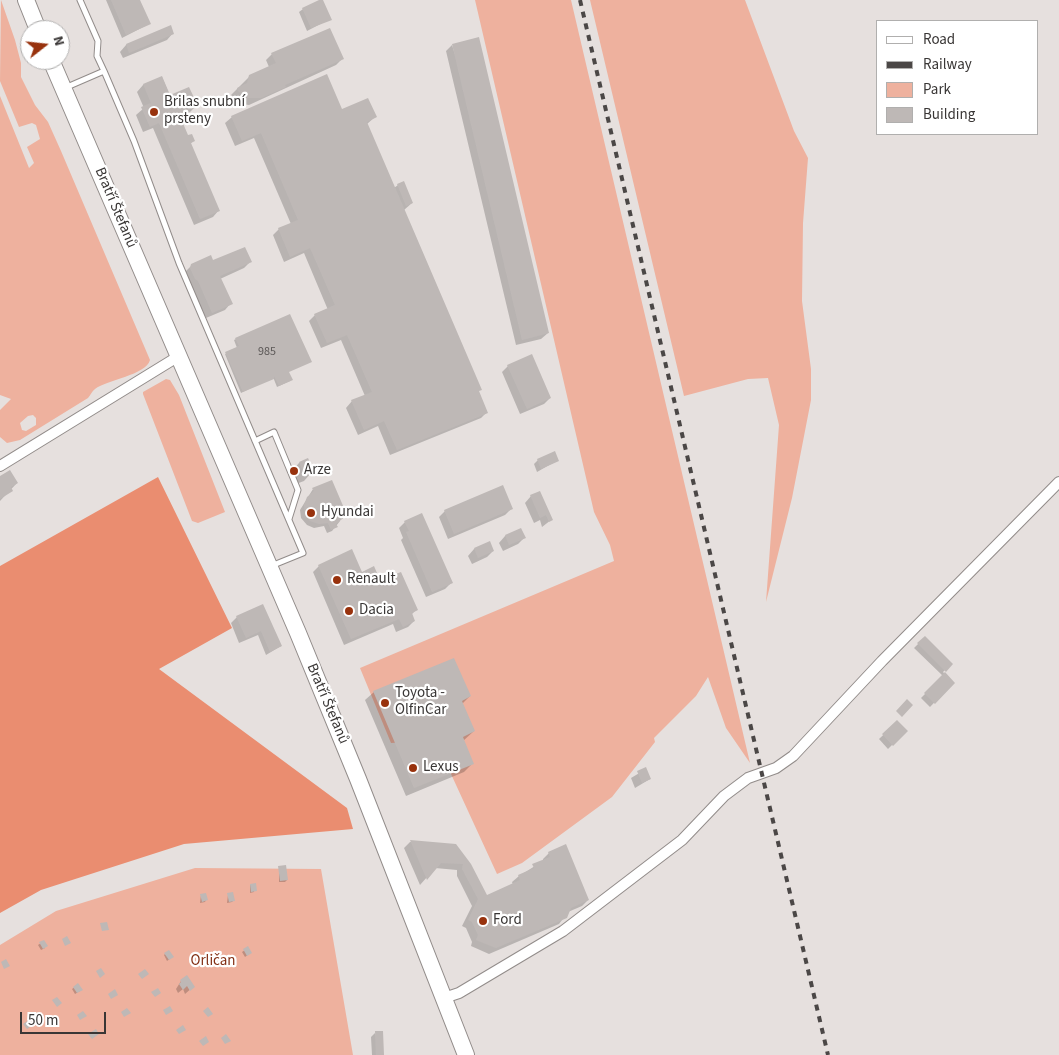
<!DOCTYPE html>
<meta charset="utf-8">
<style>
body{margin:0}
#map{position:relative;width:1059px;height:1055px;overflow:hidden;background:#e6e0de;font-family:"Source Sans 3",sans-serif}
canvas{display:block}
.legend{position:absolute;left:876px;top:20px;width:162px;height:115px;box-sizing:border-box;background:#fff;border:1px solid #b0afae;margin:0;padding:6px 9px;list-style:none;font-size:15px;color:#393635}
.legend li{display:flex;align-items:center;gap:10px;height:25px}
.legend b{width:25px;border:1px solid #b0afae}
.north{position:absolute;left:20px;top:20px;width:50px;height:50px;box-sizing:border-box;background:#fff;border:1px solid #b0afae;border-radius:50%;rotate:74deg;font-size:14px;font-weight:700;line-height:20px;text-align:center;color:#393635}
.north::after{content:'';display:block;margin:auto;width:18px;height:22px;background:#98320d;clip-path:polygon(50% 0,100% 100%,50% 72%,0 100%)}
.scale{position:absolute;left:20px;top:1012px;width:86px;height:22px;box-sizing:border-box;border:2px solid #393635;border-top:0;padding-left:6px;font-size:15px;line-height:18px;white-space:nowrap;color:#393635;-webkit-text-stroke:4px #fff;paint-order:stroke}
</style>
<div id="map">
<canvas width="1059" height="1055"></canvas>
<ul class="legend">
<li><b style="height:6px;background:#fff"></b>Road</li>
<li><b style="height:6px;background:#4b4746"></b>Railway</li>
<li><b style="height:14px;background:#eeb19e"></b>Park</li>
<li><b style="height:14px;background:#beb8b6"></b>Building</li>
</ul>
<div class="north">N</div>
<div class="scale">50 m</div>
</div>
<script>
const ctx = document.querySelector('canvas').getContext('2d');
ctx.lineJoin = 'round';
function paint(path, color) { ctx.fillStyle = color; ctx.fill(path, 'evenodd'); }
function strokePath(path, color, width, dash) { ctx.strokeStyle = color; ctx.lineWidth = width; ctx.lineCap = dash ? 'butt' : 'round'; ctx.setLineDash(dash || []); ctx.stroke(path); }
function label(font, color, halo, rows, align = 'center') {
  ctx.font = font + ' "Source Sans 3",sans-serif'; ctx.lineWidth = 4.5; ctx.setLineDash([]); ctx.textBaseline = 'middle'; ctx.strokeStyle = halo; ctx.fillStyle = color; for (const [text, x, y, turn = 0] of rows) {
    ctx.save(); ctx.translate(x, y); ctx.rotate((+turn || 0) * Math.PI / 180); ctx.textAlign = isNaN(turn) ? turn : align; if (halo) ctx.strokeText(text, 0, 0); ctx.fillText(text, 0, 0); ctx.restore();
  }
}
const green = new Path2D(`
 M1 0 15 40 21 63V77L35 105 48 122 61 151 150 360C146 375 107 380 95 389 92 391 90 396 88 398L20 440 7 443 0 437V410L11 399 0 395V96L29 168 34 163 27 147 40 139 36 125 32 123 19 127 0 81ZM33 415 36 418V425L26 431 22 430 20 423 28 416Z
 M475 0H571L750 763 726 728 708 677 696 696 654 738 655 742 612 797 522 863 497 874 451 774 430 741 391 743 360 668 614 561 610 545 594 512Z
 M590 0H745L794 131 808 158 803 223 802 301 811 369V400L792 498 766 602 779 425 768 378 748 379 684 396Z
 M166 379 170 380 179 395 225 512 198 523 192 521 143 394V392Z
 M195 868 321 869 353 1055H0V945L56 911Z`);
const forest = new Path2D(`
 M158 477 232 628 159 669 347 808 353 829 184 844 41 890 0 913V566Z`);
const shadow = new Path2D(`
 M106 0H139L149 24 122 38Z
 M303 9 330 19 307 31 299 12Z
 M173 33 167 40 123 58 120 52 126 45Z
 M452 45 548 333 541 339 516 345 446 51Z
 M272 54 342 59 336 65 249 105 241 104 231 95 250 76 269 67 266 60Z
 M162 77 170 96 196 106 190 112 179 117 187 137 193 141 190 144 219 210 213 217 194 225 153 128 143 132 136 115 144 108 137 92 143 85Z
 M341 111 375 117 367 124 394 188 398 185 412 203 404 210 487 412 481 418 390 455 378 426 358 435 346 408 352 401 365 396 341 340 321 348 309 321 315 315 328 310 304 253 284 262 273 235 279 229 291 224 254 138 235 146 225 123 232 117Z
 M213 262H250L244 268 220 279 231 303 225 310 206 318 192 287 189 285 185 272 192 265Z
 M236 339 288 372 290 381 277 387 273 377 241 393 225 354 237 348 234 340Z
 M508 366 550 398 544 404 520 414 502 372Z
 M307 460 312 472 304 481 296 484 291 472 299 463Z
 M538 460H558L537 472 534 464Z
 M0 477 17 483 0 501Z
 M313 489 340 521 332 531 327 533 324 526 314 528 307 525 301 518 300 510Z
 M531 496 551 520 542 527 540 520 534 523 525 503Z
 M511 509 505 515 448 539 439 517 445 511Z
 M405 522 451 583 445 589 426 597 401 540 403 538 399 528Z
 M521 530 524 538 518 544 503 551 499 543 505 536Z
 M489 543 493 551 487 557 472 564 468 556 474 549Z
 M319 566 361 574 416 610 411 615 414 621 408 627 396 632 393 624 344 645 313 572Z
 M237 617 271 626 281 646 266 655 258 635 239 643 231 623Z
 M925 637 951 664 943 672 953 683 930 707 921 698 943 676 914 648Z
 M374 692 470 696 462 704 474 731 463 741 472 764 464 772 406 796 365 700Z
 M897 722 906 731 888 749 879 739Z
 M646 769 650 779 635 788 631 778Z
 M410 842 455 845 486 896 513 885 512 882 519 876 543 861V859L549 853 588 900 582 906 568 912 559 924 489 954 471 946 472 942 466 928 462 926 472 906 457 876V870L435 868 420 885 404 848Z
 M279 867 287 880 285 882H279Z
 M250 885H255L254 892 250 893Z
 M201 895 206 900 205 902 200 903Z
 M228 895 234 900 232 902 227 903Z
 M44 941 45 948 41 950 38 945Z
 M248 948 249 954 245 957 242 952Z
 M165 954 171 958 167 961 164 955Z
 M181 981 193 987 185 994 183 989 178 993 176 989Z
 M78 985 80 991 75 994 72 989Z
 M375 1033 383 1055H372L371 1037Z`);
const building = new Path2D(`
 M111 0H140L151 24 126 35Z
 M319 0H323L332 20 311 28 302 8Z
 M171 25 174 34 129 53 126 44Z
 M330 28 344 59 285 85 286 87 261 98H248L238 91 237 88 247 83 249 75 276 63 271 53Z
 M479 37 549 333 522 340 452 44Z
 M327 74 342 109 368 98 377 117 367 122 482 390 479 391 488 413 397 450 384 421 364 430 351 400 372 392 347 335 327 343 314 314 335 305 310 248 290 257 278 228 298 220 261 133 242 141 231 116Z
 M162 76 170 95 189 87 198 106 179 114 188 135 192 134 195 141 191 143 220 211 200 219 159 123 150 127 141 107 151 103 143 84Z
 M404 181 413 203 406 206 397 184Z
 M245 247 252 262 220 276 233 304 212 313 198 281 195 279 190 268 191 264 211 255 213 260Z
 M290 314 312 362 289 372 293 380 279 386 274 376V379L243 392 225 352 239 346 235 338Z
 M532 354 551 398 527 409 507 365Z
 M555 451 559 461 541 469 537 459Z
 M308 458 314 472 305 476 299 462Z
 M10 470 18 483 11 487 13 491 0 499V476Z
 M332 480 347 515 336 524 338 527 331 530 328 523 319 524 310 521 305 514 304 505 307 497 314 491 312 488Z
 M503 485 513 509 454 534 444 510Z
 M540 491 553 520 549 522 546 515 540 518 530 495Z
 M422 513 453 583 432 592 406 532 409 531 404 521Z
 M521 528 526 538 509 545 505 535Z
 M490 541 494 551 478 558 474 548Z
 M352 549 362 572 374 566 380 580 401 572 418 610 412 613 415 621 403 627 399 619 351 639 318 565Z
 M263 604 282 646 270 652 261 631 246 638 236 616Z
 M925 636 953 664 946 672 917 643Z
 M454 658 471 696 462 701 475 731 463 737 474 764 414 788 373 691Z
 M945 672 955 683 935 704 924 693Z
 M907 699 913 705 902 717 896 711Z
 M897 720 908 731 893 746 882 734Z
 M646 767 651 779 642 783 637 771Z
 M410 840 456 844 471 864 487 895 520 880 518 875 534 868 532 864 550 857 548 852 566 844 589 900 571 908 567 918 496 948 476 940 478 935 472 922 468 920 478 899 462 869 463 864 441 863 427 880Z
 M286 865 288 880 280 881 278 866Z
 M256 883 257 891 251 892 250 884Z
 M233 892 235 901 229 902 227 893Z
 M206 893 208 900 202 902 200 894Z
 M107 922 109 930 102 931 100 923Z
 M67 936 71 943 65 946 62 939Z
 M44 940 48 946 43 949 39 942Z
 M248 946 252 953 247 956 243 949Z
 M169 950 174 957 169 960 164 953Z
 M6 959 10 966 4 969 1 962Z
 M101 968 105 974 100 978 96 971Z
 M145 969 149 974 142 979 138 974Z
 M187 975 195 987 190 991 187 986 183 990 179 984 181 982 180 980Z
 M78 983 83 990 77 993 73 987Z
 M158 988 161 993 155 997 151 992Z
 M115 989 118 995 111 999 108 994Z
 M57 997 62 1003 57 1007 52 1000Z
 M170 1006 173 1011 166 1015 163 1010Z
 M208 1007 213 1014 208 1017 203 1011Z
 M127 1008 131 1013 124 1017 121 1012Z
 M83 1011 87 1016 80 1020 77 1015Z
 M30 1019 33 1025 27 1029 23 1024Z
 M183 1025 186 1030 179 1034 176 1030Z
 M96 1029 99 1034 92 1039 88 1034Z
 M375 1031H383L384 1055H376Z
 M226 1034 231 1041 225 1044 221 1038Z
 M206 1036 209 1042 203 1046 199 1041Z`);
const service = new Path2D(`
 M80 0 98 41 97 56 104 71
 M67 87 104 71 134 141 179 263 303 553 271 566
 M255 441 274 432 298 490 289 519`);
const minor = new Path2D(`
 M0 466 179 356
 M444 998 459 993 563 931 682 840 724 796 748 778 776 768 793 756 882 661 1059 482`);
const primary = new Path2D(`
 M26 0 38 30
 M51 60 298 633 358 779 466 1055`);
const rail = new Path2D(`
 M580 0 828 1055`);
const markers = [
 [154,112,5,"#98320d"],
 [294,471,5,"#98320d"],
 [311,513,5,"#98320d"],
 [337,580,5,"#98320d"],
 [349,611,5,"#98320d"],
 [385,703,5,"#98320d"],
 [413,768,5,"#98320d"],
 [483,921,5,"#98320d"]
];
const numberNames = [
 ["985",267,352]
];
const poiNames = [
 ["Brilas snubní",164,103],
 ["prsteny",164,120],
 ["Arze",304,471],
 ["Hyundai",321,513],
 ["Renault",347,580],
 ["Dacia",359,611],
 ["Toyota -",395,694],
 ["OlfinCar",395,711],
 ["Lexus",423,768],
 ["Ford",493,921]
];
const streetNames = [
 ["Bratří Štefanů",115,208,67],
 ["Bratří Štefanů",327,704,67]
];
const parkNames = [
 ["Orličan",213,962]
];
paint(green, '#eeb19e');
paint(forest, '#ea8d70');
paint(shadow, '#0003');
paint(building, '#beb8b6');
strokePath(service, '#928c8a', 7);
strokePath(minor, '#928c8a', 12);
strokePath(primary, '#928c8a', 18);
strokePath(service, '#fff', 5);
strokePath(minor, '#fff', 10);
strokePath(primary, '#fff', 16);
strokePath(rail, '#4b4746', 4, [6, 6]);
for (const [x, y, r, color] of markers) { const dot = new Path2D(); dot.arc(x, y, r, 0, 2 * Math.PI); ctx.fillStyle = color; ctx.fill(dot); strokePath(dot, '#fff', 2); }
label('12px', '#5a5655', null, numberNames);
label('15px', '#393635', '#fff', poiNames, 'left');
label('15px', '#393635', '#fff', streetNames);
label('15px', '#822f14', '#fff', parkNames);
</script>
